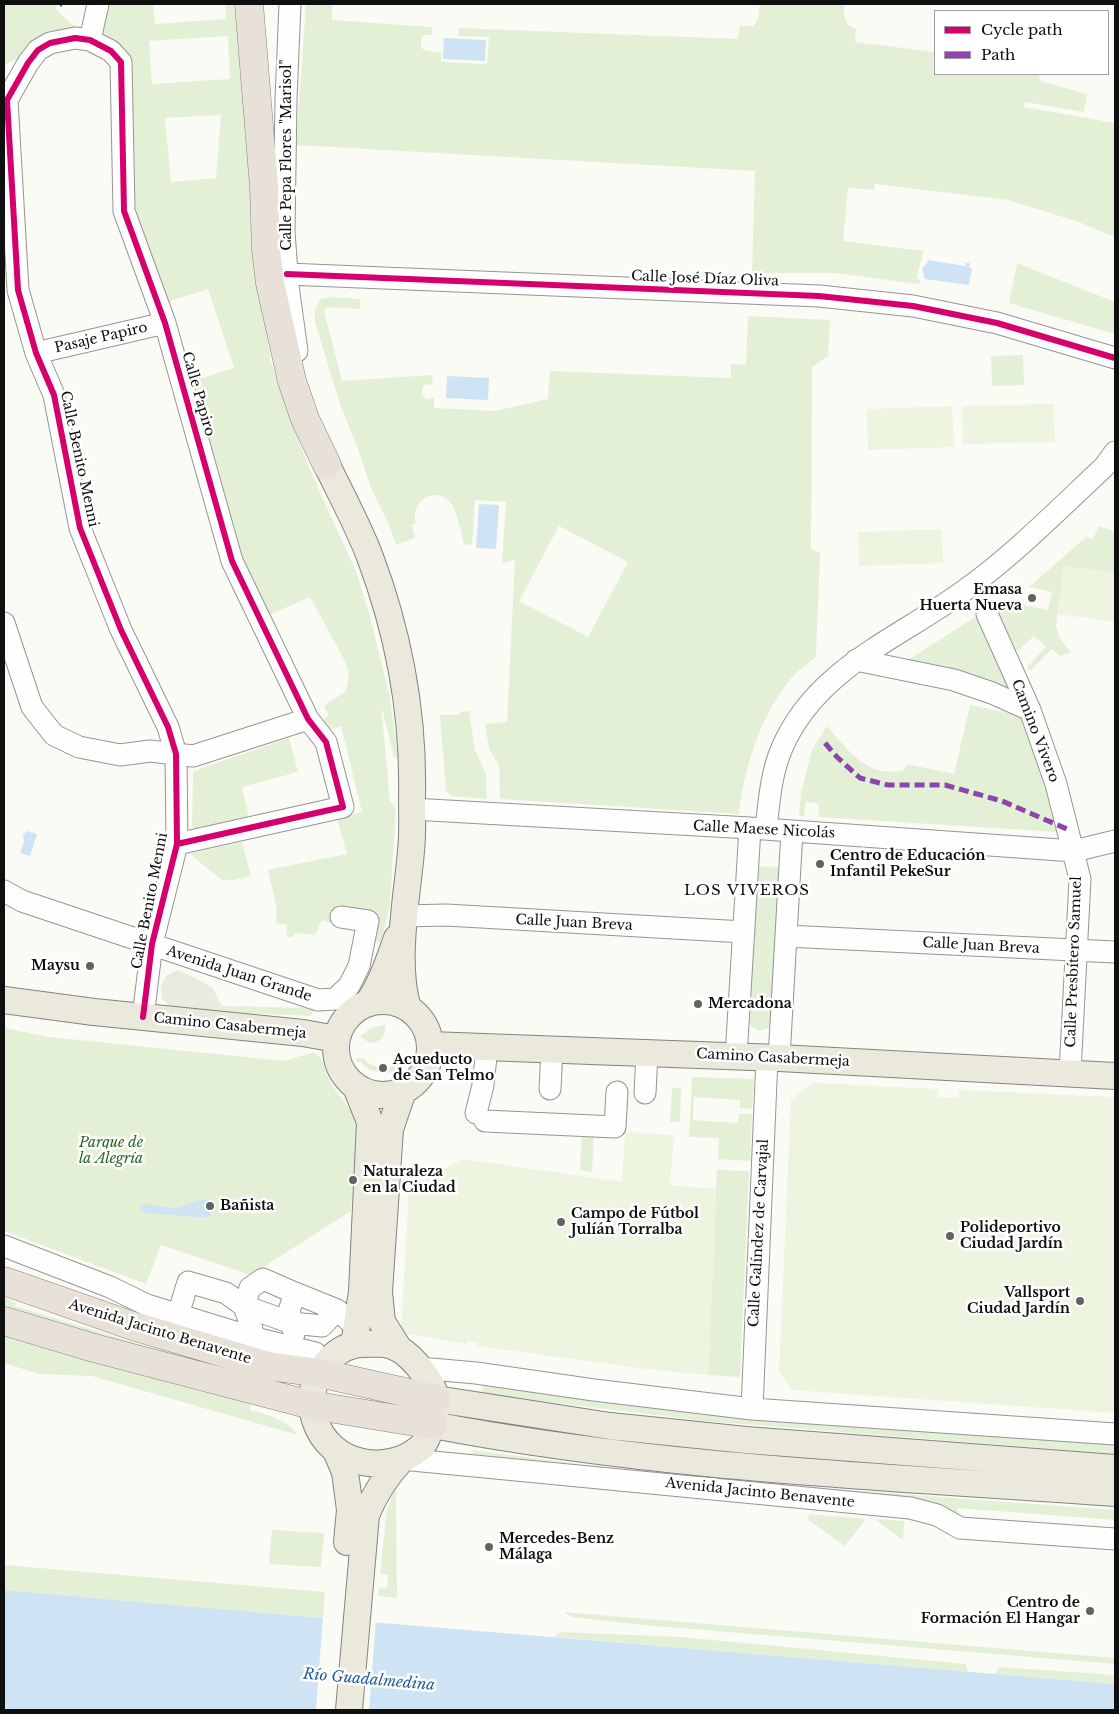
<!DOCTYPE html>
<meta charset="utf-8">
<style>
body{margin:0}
#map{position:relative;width:1119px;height:1714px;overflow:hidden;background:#fbfbf5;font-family:"Libre Baskerville",serif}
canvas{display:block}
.frame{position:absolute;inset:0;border:5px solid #0f0f0f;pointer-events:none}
.legend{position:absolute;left:934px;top:10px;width:175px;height:65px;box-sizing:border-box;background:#fff;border:1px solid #9f9f9f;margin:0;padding:6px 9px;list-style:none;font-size:15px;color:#0f0f0f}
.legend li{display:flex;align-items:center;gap:10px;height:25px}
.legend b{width:25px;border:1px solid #9f9f9f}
</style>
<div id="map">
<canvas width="1119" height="1714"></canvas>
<div class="frame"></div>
<ul class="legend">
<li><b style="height:6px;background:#d6006c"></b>Cycle path</li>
<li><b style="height:6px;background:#8e44ad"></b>Path</li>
</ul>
</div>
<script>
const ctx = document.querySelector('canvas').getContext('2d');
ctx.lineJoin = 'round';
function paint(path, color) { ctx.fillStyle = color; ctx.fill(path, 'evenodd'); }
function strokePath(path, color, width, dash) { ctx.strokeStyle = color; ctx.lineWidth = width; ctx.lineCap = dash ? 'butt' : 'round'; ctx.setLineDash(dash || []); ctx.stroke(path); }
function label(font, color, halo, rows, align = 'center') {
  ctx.font = font + ' "Libre Baskerville",serif'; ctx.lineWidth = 5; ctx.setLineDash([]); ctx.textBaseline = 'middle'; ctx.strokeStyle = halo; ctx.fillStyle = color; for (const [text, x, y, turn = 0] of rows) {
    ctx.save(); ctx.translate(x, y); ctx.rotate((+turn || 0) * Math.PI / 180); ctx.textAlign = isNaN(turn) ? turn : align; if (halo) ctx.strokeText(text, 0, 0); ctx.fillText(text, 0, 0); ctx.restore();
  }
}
const green = new Path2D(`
 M4 4H57L56 10 75 27V31L4 65Z
 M106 4H153L155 24 226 19 225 4H234L240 30 249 146 252 243 271 362 291 421 311 472 357 574 371 620 390 698 398 758 394 757 381 705 390 801 396 808 390 905 381 942 372 941 377 912 337 905 330 923 322 920 315 935 296 933 293 937H286L287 935 285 934 287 932V925L276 923 277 910 268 870 347 854 337 819 362 812 341 726 328 730 322 720 329 716 324 706 346 691 349 675 346 663 310 597 269 615 248 576 239 549 190 382 234 368 208 289 164 303 129 207 127 64 99 38ZM228 36 230 79 152 84 149 41ZM221 115 216 178 171 182 165 118Z
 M306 4 332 5V20L432 27V35H424L421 38V48L427 51 441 52V62L487 64 489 37 459 36V28L738 39 740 26H753L758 19 760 4H844C844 15 843 25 856 29L855 42 935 52V74H1039L1040 81 1087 94 1084 112 1025 102 1024 107 1115 123V237L1079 222 1008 200 875 184 874 190 848 188 843 241 923 251C922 262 918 268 917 278L920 280 919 284 835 273H752L755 171 296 145Z
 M1017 263 1115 302V334L1009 303Z
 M333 297 360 299V309L327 307 324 311 342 381 432 375 433 385 427 384 424 385 421 393 426 399 434 398V408L495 411 548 399 550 371 731 378V364L746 365 748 316 830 320 828 356 812 367 811 549 820 553 816 657C809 663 801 668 795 674 762 710 744 767 739 814L500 799 499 766 489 748 485 724 507 722 515 560 502 563 506 502 475 500 472 545 464 544C461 533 457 510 450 502 434 485 410 502 416 523L412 525 415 538 396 545 390 527 371 488 359 452 340 404 315 322V309L321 299ZM559 526 628 562 588 637 519 601Z
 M1023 355 1024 385 992 386 991 356Z
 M1099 526 1115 532V573L1064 567 1056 626 1060 639 1071 652 1060 656 1052 649 1030 671 1027 667 1046 647 1034 636 1017 652 994 604 998 600 1048 610 1052 592 1029 587 1086 537 1093 539Z
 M978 615 1011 691 902 664Z
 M970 705 1023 716 1048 788 1057 832 818 817 819 804 806 802 804 816H799L801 793 812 750 827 726C848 750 869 781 905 769L907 764 954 774Z
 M469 711 475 750 486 774 487 799 451 796 446 791 440 715H459L460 712Z
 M289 738 298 772 242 787 249 817 196 829 192 826 193 775 194 771Z
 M242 842 251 876 230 881 229 879 223 881 191 855 192 853Z
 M757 866 781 867 771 1023 768 1028 760 1031 752 1027 748 1022Z
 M222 1006 313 1008 312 1016 222 1012Z
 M385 1025C387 1035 381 1042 370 1043L360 1037C368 1029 374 1026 385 1025Z
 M4 1028 50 1037 284 1061 314 1052C324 1059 325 1071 330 1081 337 1094 347 1103 353 1116 362 1139 353 1186 351 1211L251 1275 161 1245 146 1284 4 1231Z
 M401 1057H411L410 1062H406C403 1066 400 1071 394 1072 383 1074 367 1072 361 1062H357L356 1058H364C368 1067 385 1069 394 1066 397 1065 399 1063 401 1062Z
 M692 1077 754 1079 752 1109 740 1108V1100L694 1097 693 1120 738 1123 739 1114H752L750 1161 718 1159 719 1138 689 1137Z
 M672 1088H681L680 1122H670Z
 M582 1133 594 1134 592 1172 580 1170Z
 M717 1170 749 1171 740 1377 708 1375Z
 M4 1297 16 1303 15 1306 139 1344 258 1374V1379L138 1350 4 1308Z
 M4 1335 66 1355 251 1404 250 1410C266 1414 288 1420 298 1435L92 1376 39 1374 4 1363Z
 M483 1385 566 1397 756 1420 774 1416 780 1422 1115 1445V1454L705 1421 482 1394Z
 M473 1450 624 1470 727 1481 1115 1510V1520L957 1508 962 1519 471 1460Z
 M396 1485 397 1598 378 1596 379 1587 387 1588 388 1575 380 1574 387 1509Z
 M809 1514 866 1519 845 1546 808 1520Z
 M874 1519 904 1521 903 1540Z
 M272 1530 324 1533 321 1567 269 1564Z
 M4 1565 325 1592 323 1618 4 1590Z
 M564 1612 1115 1658V1664L643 1625 571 1617Z
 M561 1632 681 1637 966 1664 968 1672 554 1637Z
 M999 1667 1115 1675V1684L995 1674Z`);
const pitch = new Path2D(`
 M1054 404 1055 442 963 444 962 406Z
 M952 406 954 447 868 450 867 409Z
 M942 529 943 563 859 566 858 532Z
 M1064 566 1115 573V622L1058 614Z
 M813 1083 938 1089V1097L958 1098 959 1090 1115 1097V1413L792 1390 779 1372 791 1100Z
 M625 1132 674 1135 670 1185 716 1189 708 1375 646 1369 477 1346V1343L467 1341 466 1344 401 1333 409 1188 463 1159 622 1182Z`);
const plaza = new Path2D(`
 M177 970 193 977 212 987 222 1006V1012L169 1007 162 998 161 986 166 976Z`);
const water = new Path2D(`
 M444 38 486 40 485 61 443 59Z
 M928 260 965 266 966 263H970L969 268H972L969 285 925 279 922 268 927 263Z
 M447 376 489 378 488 400 446 398Z
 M479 504 499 505 496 549 476 548Z
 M27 831 37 834 30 856 20 853 24 842 23 835Z
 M201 1200H209L214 1205 212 1212 207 1218 147 1213 141 1210 140 1206 143 1204 175 1208Z
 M4 1590 323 1618 1115 1684V1710H4Z`);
const pier = new Path2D(`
 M323 1616 376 1620 369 1710H316Z`);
const minor = new Path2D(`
 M290 4 286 99 284 232 288 286 297 351
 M90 40 98 4
 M287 274 819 296 913 306 997 323 1115 358
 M36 353 165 323
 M987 614 1030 710 1056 784 1080 879 1070 1073
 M4 623 32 707 54 735 79 747 120 755 150 751 193 756 308 719
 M856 660 954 680 992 693 1030 710
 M412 809 750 828 1074 851 1115 841
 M766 829C769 802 771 773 782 748 816 668 900 638 965 590 1015 554 1059 509 1104 467L1115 452
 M4 891 22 901 318 1000 335 999 349 986 359 966 368 921 341 917
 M404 916 446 915 744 932
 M786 936 1115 952
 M143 1017 152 944 177 844 176 754 168 727 121 630 80 528 54 395 36 353 18 290 7 100 28 63 38 50 50 43 75 38 90 40 111 51 121 62 124 211 165 323 232 561 308 719 326 742 343 807 177 844
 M736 1057 750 828
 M779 1058 792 831
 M550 1089 552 1049
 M645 1093 647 1053
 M476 1113 483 1085 487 1047
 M485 1121 615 1127 617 1092
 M4 1246 110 1287 147 1305 251 1337 315 1353 319 1373
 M337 1310 322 1326 292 1323 289 1311 295 1293 337 1310 356 1327
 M178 1315 188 1282 226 1293 244 1306 250 1288 263 1279 295 1293
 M251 1337 252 1329 244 1306 292 1323 294 1334
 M420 1368 476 1373 594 1390 752 1409 1115 1434
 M752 1409 767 1058
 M402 1459 910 1508 937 1515 960 1528 1115 1539`);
const major = new Path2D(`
 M327 465C341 495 358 525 370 557 399 634 414 716 412 798 412 815 413 833 411 851 407 897 394 964 408 1008
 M4 1000 94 1012 303 1033 336 1039
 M336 1048a47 47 0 1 1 94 0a47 47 0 1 1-94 0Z
 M368 1003C382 983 389 960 397 938
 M430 1045 779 1058 1115 1076
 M385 1344C389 1345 395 1347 399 1349 413 1357 435 1384 436 1400 436 1410 434 1422 430 1430 428 1435 426 1443 421 1447 387 1477 329 1465 315 1420 314 1415 311 1408 311 1402 312 1379 330 1350 354 1345 364 1343 375 1344 385 1344Z
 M354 1345 362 1291 370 1122 356 1087
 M399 1349 382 1322 379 1292 390 1129 403 1091
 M436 1399 610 1426 746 1440 1115 1468
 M433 1425C657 1468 888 1477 1115 1493
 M337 1453 345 1472 350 1510 347 1542
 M349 1710 366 1515C375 1493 386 1476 402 1459`);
const highway = new Path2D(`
 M249 4 264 187 266 250 270 283 292 381 305 419 327 465
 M4 1281 133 1326 268 1366 319 1373 436 1399
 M4 1321 94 1348 311 1405 433 1425`);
const quiet = new Path2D(`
 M60 4H62
 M825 743 837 757 860 778 888 785H945L1002 801 1067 829`);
const cycleway = new Path2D(`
 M287 274 819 296 913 306 997 323 1115 358
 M143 1017 152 944 177 844 176 754 168 727 121 630 80 528 54 395 36 353 18 290 7 100 28 63 38 50 50 43 75 38 90 40 111 51 121 62 124 211 165 323 232 561 308 719 326 742 343 807 177 844`);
const markers = [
 [1032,598,5,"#626260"],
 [820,864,5,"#626260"],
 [90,966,5,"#626260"],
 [698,1004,5,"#626260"],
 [383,1068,5,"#626260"],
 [353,1180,5,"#626260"],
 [210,1206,5,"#626260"],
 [561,1222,5,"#626260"],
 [950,1236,5,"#626260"],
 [1080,1301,5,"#626260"],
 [489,1547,5,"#626260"],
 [1090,1611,5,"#626260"]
];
const streetNames = [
 ["Calle Pepa Flores \"Marisol\"",287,155,-90],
 ["Calle José Díaz Oliva",705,279,2],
 ["Pasaje Papiro",101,338,-13],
 ["Calle Papiro",198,394,74],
 ["Calle Benito Menni",79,459,78],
 ["Camino Vivero",1035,731,69],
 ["Calle Maese Nicolás",764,830,3],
 ["Calle Benito Menni",150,901,-79],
 ["Calle Juan Breva",574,923,3],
 ["Calle Juan Breva",981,946,3],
 ["Calle Presbítero Samuel",1074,962,-88],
 ["Avenida Juan Grande",239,974,18],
 ["Camino Casabermeja",230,1026,6],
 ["Camino Casabermeja",773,1058,3],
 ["Calle Galíndez de Carvajal",759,1233,-87],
 ["Avenida Jacinto Benavente",160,1332,17],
 ["Avenida Jacinto Benavente",760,1493,6]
];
const poiNames = [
 ["Emasa",1022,590,"right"],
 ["Huerta Nueva",1022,606,"right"],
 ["Centro de Educación",830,856],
 ["Infantil PekeSur",830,872],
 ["Maysu",80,966,"right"],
 ["Mercadona",708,1004],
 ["Acueducto",393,1060],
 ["de San Telmo",393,1076],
 ["Naturaleza",363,1172],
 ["en la Ciudad",363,1188],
 ["Bañista",220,1206],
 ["Campo de Fútbol",571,1214],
 ["Julíán Torralba",571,1230],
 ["Polideportivo",960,1228],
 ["Ciudad Jardín",960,1244],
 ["Vallsport",1070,1293,"right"],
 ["Ciudad Jardín",1070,1309,"right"],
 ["Mercedes-Benz",499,1539],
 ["Málaga",499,1555],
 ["Centro de",1080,1603,"right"],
 ["Formación El Hangar",1080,1619,"right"]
];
const parkNames = [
 ["Parque de",111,1143],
 ["la Alegría",111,1159]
];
const neighbourhoodNames = [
 ["LOS VIVEROS",747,891]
];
const waterNames = [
 ["Río Guadalmedina",369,1680,5]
];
paint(green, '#e3f0d6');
paint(pitch, '#edf4e0');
paint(plaza, '#ebeae0');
paint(water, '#cee4f4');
paint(pier, '#fbfbf5');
strokePath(minor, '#959593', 23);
strokePath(major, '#838380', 28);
strokePath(highway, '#838380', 29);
strokePath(minor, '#fefefe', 21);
strokePath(major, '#ebe8dc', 26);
strokePath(highway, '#e8e1d8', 28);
strokePath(quiet, '#8e44ad', 5, [10, 5]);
strokePath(cycleway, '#d6006c', 6);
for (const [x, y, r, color] of markers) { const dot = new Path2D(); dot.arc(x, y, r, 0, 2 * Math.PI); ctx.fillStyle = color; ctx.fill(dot); strokePath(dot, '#fff', 2); }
label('14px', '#0f0f0f', '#fff', streetNames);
label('bold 14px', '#0f0f0f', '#fff', poiNames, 'left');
label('italic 14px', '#2c6423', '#fff', parkNames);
ctx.letterSpacing = '1px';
label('15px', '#0f0f0f', '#fff', neighbourhoodNames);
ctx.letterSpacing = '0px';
label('italic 15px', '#1f5d9a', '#fff', waterNames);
</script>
